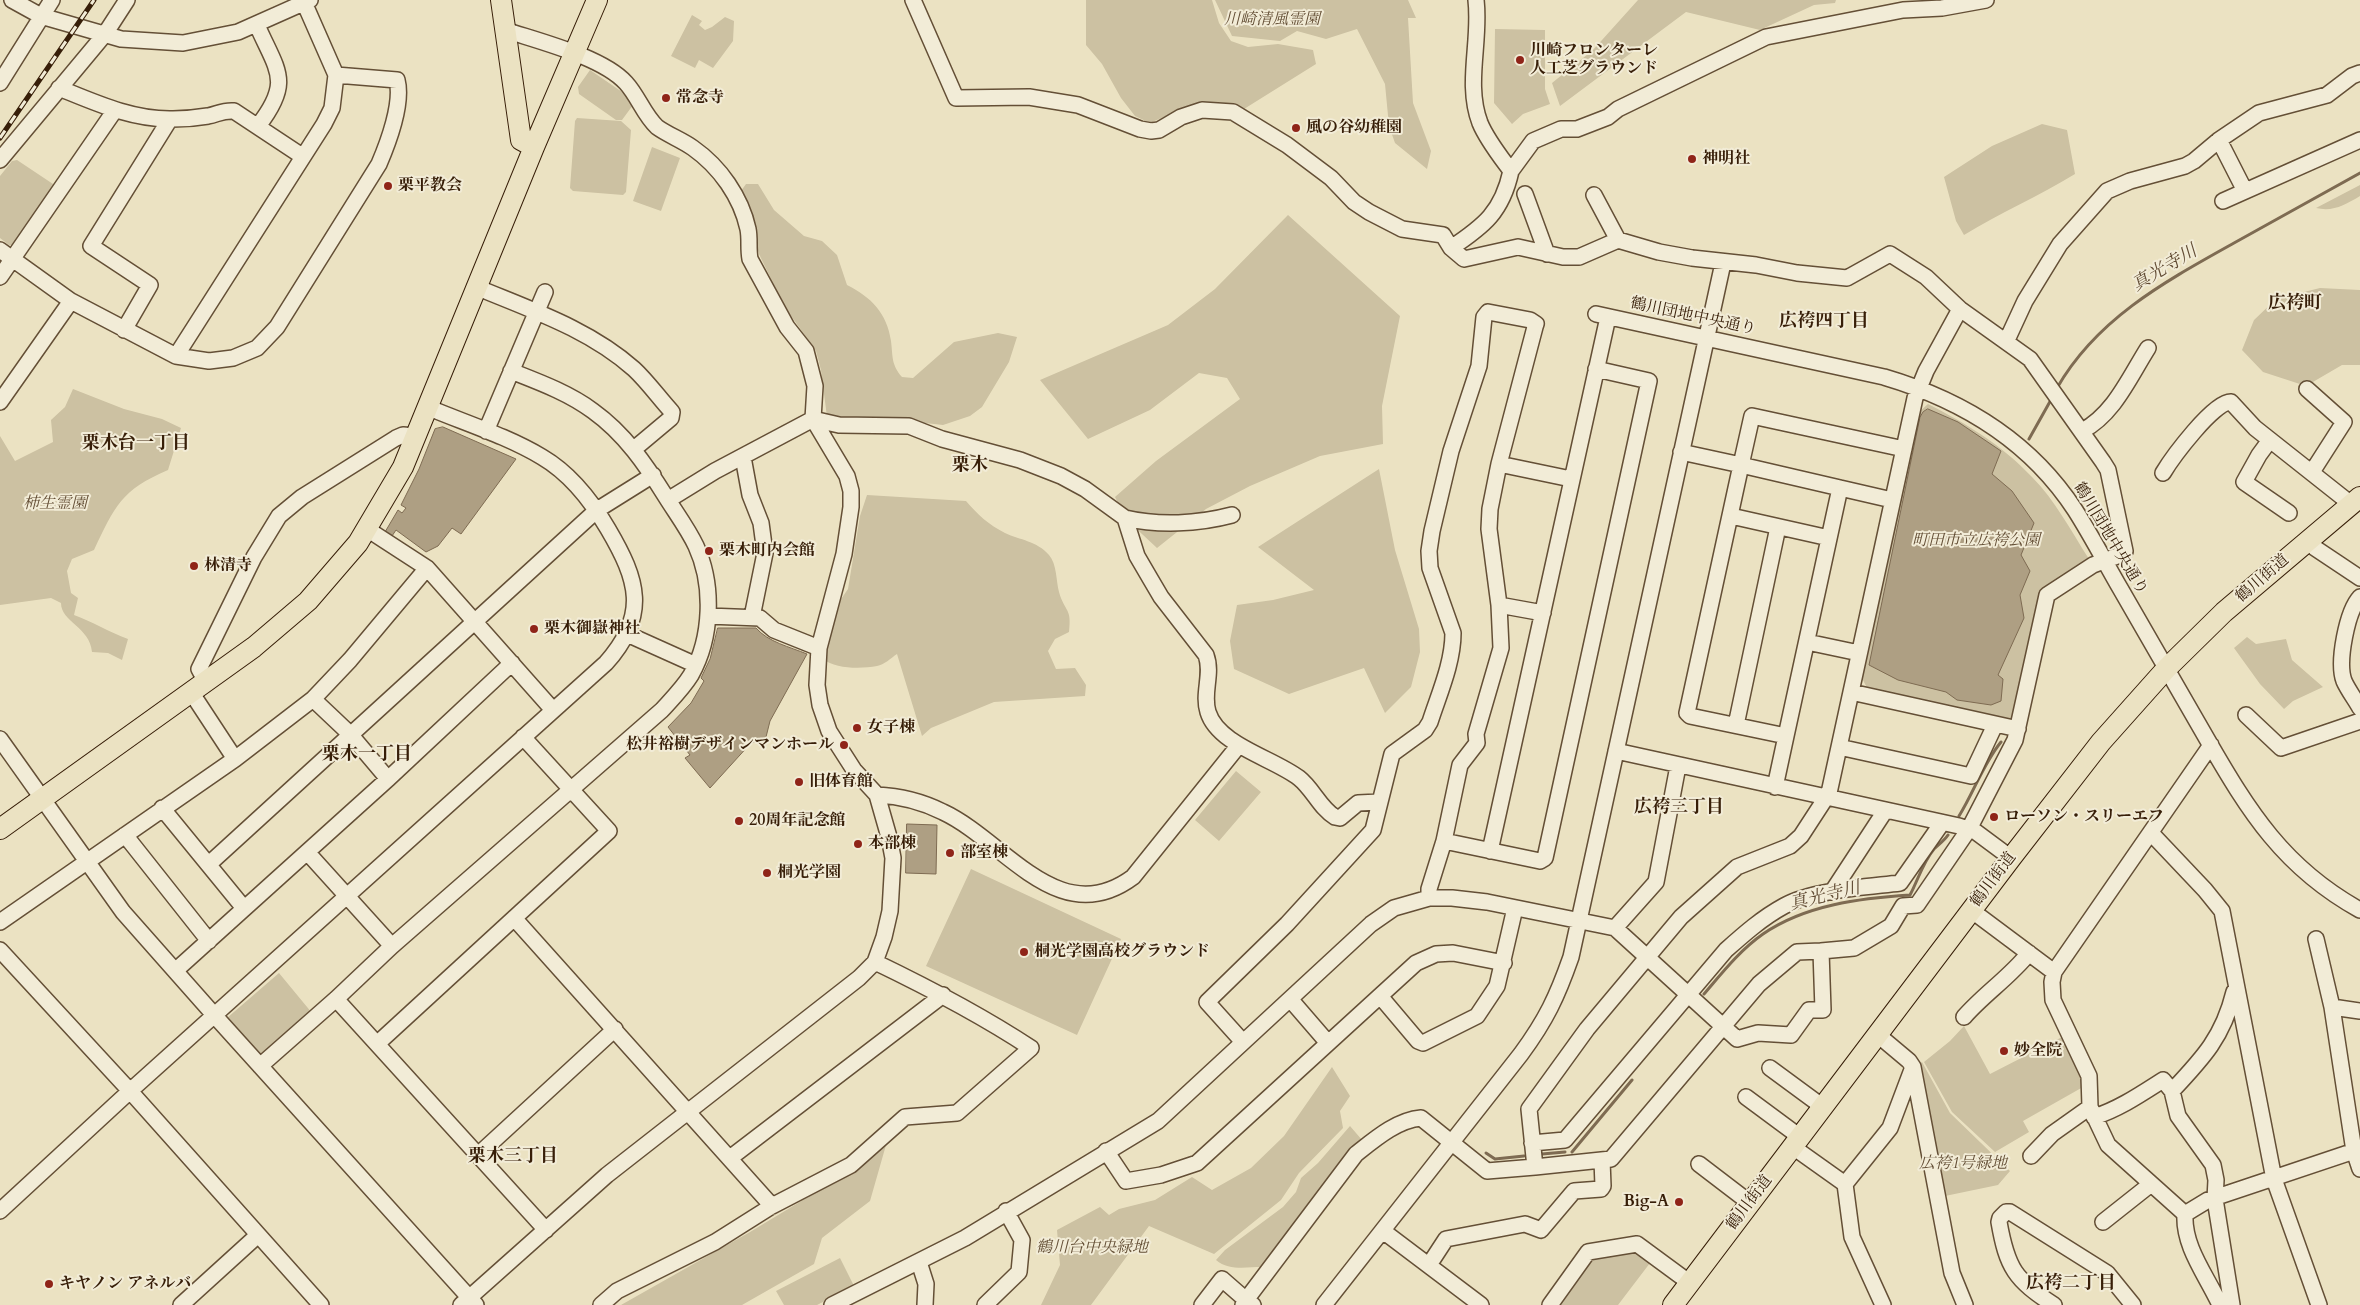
<!DOCTYPE html>
<meta charset="utf-8">
<style>
body{margin:0}
canvas{display:block;background:#ebe2c2}
</style>
<canvas width="2360" height="1305"></canvas>
<script>
const ctx = document.querySelector('canvas').getContext('2d');
ctx.lineJoin = 'round';
function paint(path, color) { ctx.fillStyle = color; ctx.fill(path, 'evenodd'); }
function strokePath(path, color, width, dash) { ctx.strokeStyle = color; ctx.lineWidth = width; ctx.lineCap = dash ? 'butt' : 'round'; ctx.setLineDash(dash || []); ctx.stroke(path); }
function label(font, color, halo, rows, align = 'center') {
  ctx.font = font + ' Cardo,"Noto Serif JP",serif'; ctx.lineWidth = 4; ctx.setLineDash([]); ctx.textBaseline = 'middle'; ctx.strokeStyle = halo; ctx.fillStyle = color; for (const [text, x, y, turn = 0] of rows) {
    ctx.save(); ctx.translate(x, y); ctx.rotate((+turn || 0) * Math.PI / 180); ctx.textAlign = isNaN(turn) ? turn : align; if (halo) ctx.strokeText(text, 0, 0); ctx.fillText(text, 0, 0); ctx.restore();
  }
}
const green = new Path2D(`
 M1086 0H1212L1219 23 1231 41 1248 47 1278 44 1313 50 1316 64 1244 109C1204 99 1186 107 1150 123L1135 116 1121 98 1102 64 1086 45Z
 M1215 0H1408L1416 18H1408L1413 103 1431 151 1427 169 1395 143 1389 126 1385 84 1357 29 1326 39 1297 31 1280 41 1232 36Z
 M1638 0H1836L1835 3 1814 5 1760 30 1686 12 1560 106 1552 83 1593 50Z
 M692 15 702 21 699 25 705 30 712 27 725 17 734 21 733 41 713 68 699 60 695 68 671 56Z
 M1495 29 1545 30V89L1550 104 1523 114 1512 124 1494 103Z
 M590 70 628 96 633 105 622 120H616L579 94 578 87Z
 M577 118 621 121 631 130 626 192 623 195 573 191 570 188 575 121Z
 M2042 124 2067 130 2075 174C2039 196 2000 213 1964 235L1956 221 1944 177 1992 146Z
 M652 147 680 158 661 211 633 201Z
 M17 160 53 184V187L14 245H9L0 238V176L12 161Z
 M746 184H758L774 210 804 236 822 241 837 255 847 285C871 297 887 313 891 341 893 357 891 364 902 377L913 378 954 342 998 333 1017 337 1009 362 982 407 970 416 943 425 907 421 827 417 821 370 816 351 784 306 759 254 741 191Z
 M2360 185V196C2345 205 2333 212 2316 208Z
 M1288 215 1400 316 1382 406 1383 444 1320 456 1250 486 1206 509 1157 548 1127 520 1115 497 1156 461 1240 399 1227 378 1199 373 1150 410 1088 439 1040 380 1168 325 1215 289Z
 M2320 288 2360 290V365H2342L2306 386 2263 372 2242 350 2254 320 2276 299Z
 M73 389 124 409 162 419 181 428 168 470C121 490 115 506 94 550L72 559 67 571 71 593 78 598 74 615C93 622 109 632 128 639L122 660 108 653 92 652C90 627 61 622 61 603L51 598 0 605V436L15 461 53 442 51 420 65 407Z
 M1928 404C1967 424 2002 445 2032 477 2055 500 2071 531 2089 559L2043 590 2015 720 1867 688 1862 678 1919 412Z
 M1379 469 1395 550 1419 629 1420 652 1411 687 1385 713 1364 668 1289 694 1234 669 1230 641 1237 605 1273 600 1314 590 1258 547Z
 M867 495 966 501C977 514 989 525 1005 533 1020 540 1037 541 1049 555 1057 564 1056 581 1059 592 1065 613 1072 607 1069 632L1055 639 1048 651 1056 669 1075 668 1086 685 1085 696 994 702 931 728 922 736 897 654C891 658 884 665 877 666 861 669 835 669 823 659L835 608 848 589 860 516Z
 M2247 637 2256 644 2286 639 2292 660 2323 687 2293 701 2284 709 2260 684 2234 648Z
 M1236 771 1261 792 1219 841 1195 820Z
 M971 869 1121 939 1077 1035 926 966Z
 M279 973 312 1013 263 1056 257 1057 228 1024 227 1018Z
 M1964 1026 1990 1074 2064 1036 2084 1078 2083 1087 2023 1121 2029 1132 1995 1152 1952 1112 1924 1062 1950 1041Z
 M1922 1062 1950 1113 2010 1171 1998 1185 1945 1196 1941 1193 1917 1066Z
 M1332 1067 1350 1096 1340 1111 1343 1128 1299 1173 1281 1200 1214 1254 1149 1226 1091 1305H1041L1060 1265 1057 1230 1100 1207 1109 1215 1119 1209 1155 1200 1192 1177 1212 1190 1251 1168 1284 1136Z
 M1350 1126 1362 1140 1262 1267C1246 1267 1229 1271 1216 1260L1225 1250 1283 1207 1296 1192 1301 1178 1318 1163Z
 M888 1138 870 1201 822 1238 814 1264 742 1305H621L750 1232 851 1171Z
 M1635 1250 1650 1263 1618 1305H1559L1596 1256Z
 M840 1258 854 1286 817 1305H784L776 1291Z`);
const water = new Path2D(`
 M1928 409 1958 422 2001 451 1992 474 2012 491 2034 523 2021 555 2030 571 2020 595 2024 618 1998 675 2003 679 2001 701 1991 705 1957 700 1946 692 1898 680 1869 665 1920 417 1923 412Z
 M443 427 516 459 461 534 452 528 438 546 426 552 396 530 392 536 385 532 398 510 402 513 406 508 401 505 419 469 435 429Z
 M718 628H756C768 642 790 647 807 654L770 721 766 737 750 744 710 788 685 758 690 755 668 727 691 703 704 681 701 678 710 659Z
 M907 824 937 825 936 874 906 873Z`);
const stream = new Path2D(`
 M2057 388C2097 318 2166 281 2234 243 2276 220 2318 196 2360 173
 M2029 439 2052 398
 M1959 816C1974 792 1983 764 2001 742
 M1704 994C1722 973 1740 950 1763 934 1805 905 1861 898 1910 895 1918 880 1923 862 1934 849 1939 844 1944 841 1948 835
 M1572 1152 1632 1080
 M1486 1153 1495 1159 1524 1156
 M1542 1154 1565 1152`);
const minor = new Path2D(`
 M12 0 41 16 121 39 183 43 238 32 310 0
 M913 0 956 98 1029 97 1078 105 1140 129 1151 131 1159 130 1181 117 1202 110 1233 112 1287 145 1331 178 1354 202 1369 212 1402 229 1443 235 1451 248
 M1476 0C1481 41 1465 84 1480 123 1487 140 1500 156 1511 171 1502 212 1484 226 1451 248L1464 259 1518 247 1563 257H1579L1618 240
 M257 25C277 71 293 81 258 126
 M0 83 52 0
 M59 88C96 103 133 120 173 119 185 119 196 118 208 116 218 114 223 110 234 111L302 156
 M2219 140 2245 191
 M0 160 105 34 127 0
 M1511 171 1533 141 1561 129H1577L1608 117 1618 109 1766 37 1903 10 1942 8 1986 0
 M1525 194 1547 254
 M2223 201 2360 140
 M0 250 71 301 176 356 209 361 233 358 257 348 277 327 379 164C388 143 403 103 397 80L336 75
 M0 277 115 110
 M476 287C531 310 589 329 634 369 648 382 659 398 672 412L671 418 634 449
 M1596 314 1884 377C1962 400 2030 441 2075 510 2091 535 2105 562 2120 588 2149 638 2178 688 2207 739 2249 812 2284 868 2360 910
 M124 330 150 285 91 246 170 119
 M2007 340 2025 301 2060 244 2107 191 2130 181 2185 166 2194 161 2219 140 2259 113 2327 95 2352 76 2360 73
 M176 356 324 124 332 108 336 75 303 0
 M2307 389 2344 422 2312 472
 M0 402 71 301
 M486 431 545 292
 M2082 431C2114 414 2129 378 2148 348
 M2270 440 2259 455 2244 482 2289 513
 M1681 452 1741 465 1687 713 1690 716 1786 736 1775 787
 M743 457 750 495 761 523 765 553 752 617
 M1499 464 1571 479
 M2163 473C2172 458 2214 401 2231 402L2255 428 2351 504
 M1840 488 1741 465 1752 416 1904 449
 M668 500 715 471 813 419 839 425 909 426 942 439 1020 460 1061 476 1085 489 1125 518 1137 556 1151 580 1161 597 1206 655C1213 674 1202 693 1208 712 1218 745 1273 758 1299 778 1313 789 1320 808 1335 817L1340 818 1358 803 1379 802
 M1731 516 1829 538
 M1125 518C1159 526 1198 524 1232 515
 M367 529 427 568 553 710
 M2308 540 2315 548 2360 578
 M2360 597C2347 611 2337 662 2344 681 2348 690 2355 699 2360 708
 M1499 605 1543 613
 M708 616 760 618 774 630 819 648
 M627 634 696 665
 M1807 642 1859 653
 M206 682 199 669 254 557 279 516 302 497 396 438 403 435 415 436
 M191 692 235 759
 M1851 692 2018 729
 M313 699 350 734 388 779
 M2246 715 2281 748 2360 721
 M1736 725 1778 527
 M1786 736 1840 488 1892 500
 M0 739 123 912 215 1016 476 1305
 M1839 747 1971 776 1995 725
 M1616 751 1959 826 1976 832 2011 858
 M877 795C900 796 923 802 943 812 1005 841 1059 932 1133 877L1239 745
 M162 808 243 907
 M2151 833 2205 890 2222 911 2274 1179 2319 1305
 M125 835 209 941
 M1444 841 1540 861 1545 858 1649 381 1596 369
 M1490 851 1608 317
 M307 852 392 946
 M209 864 597 510 653 475
 M1832 892 1885 811
 M1971 910 2054 972
 M514 918 772 1206
 M0 922 235 759 313 699 350 660 427 568
 M1615 928 1656 882 1678 766
 M2316 939 2332 1007 2354 1151 2360 1169
 M0 950 130 1091 321 1305
 M175 971 388 779 512 663
 M1380 996 1418 1041 1423 1043 1477 1016 1497 986 1515 908
 M336 999 546 1230
 M1290 999 1328 1043
 M2332 1007 2360 1011
 M1964 1017C1984 994 2010 977 2029 953
 M1878 1035 1909 1061 1913 1067 1952 1273 1965 1305
 M1243 1042 1207 1002 1287 924 1373 830 1392 754 1425 730 1430 722C1439 694 1453 663 1453 633L1430 568 1429 551 1432 531 1451 451 1479 366 1484 317 1488 312 1530 320 1536 324 1535 327 1499 464 1490 509 1489 529 1499 605 1501 648 1476 734 1477 743 1460 765 1444 841 1429 889V898
 M378 1043 609 831 523 737
 M260 1066 336 999 392 946 662 710C672 699 683 688 691 675 712 638 714 585 696 546 688 529 676 513 666 497 646 465 625 434 593 411 569 393 539 382 511 371
 M1770 1068 1823 1107
 M2172 1091C2203 1058 2223 1037 2234 992
 M1746 1097 1800 1137
 M2094 1117C2119 1109 2141 1094 2163 1080L2172 1091 2178 1116 2213 1165 2216 1180 2215 1199 2232 1305
 M1532 1143 1565 1140 1726 950C1744 934 1762 918 1784 906 1812 890 1867 887 1900 883L1942 823
 M1793 1147 1845 1184
 M1106 1151 1126 1181 1161 1175 1197 1163 1416 963 1436 954 1453 953 1504 963
 M478 1155 615 1029
 M2031 1156 2052 1134 2090 1107
 M730 1158 943 995
 M1699 1164 1750 1203
 M1535 1167 1611 1159 1759 984 1797 952 1821 951
 M0 1211 130 1091 606 663C649 615 638 580 608 529 591 500 571 474 542 457 507 436 465 423 427 407
 M2185 1214 2108 1145 2090 1107 2089 1076 2053 1000 2052 982 2054 972 2211 745
 M2103 1222 2151 1184
 M1383 1231 1481 1305
 M919 1262 926 1284 925 1305
 M1429 1265 1446 1239 1525 1224 1541 1230 1574 1191 1601 1189 1603 1186 1602 1160
 M181 1305 258 1235
 M461 1305 607 1175 859 978 875 962 884 937 890 911 893 858 889 837 877 795 854 770 829 731 820 705 817 685 819 648 844 554 851 507V491L847 476 813 419 815 386 806 351 787 327 750 259C748 248 750 239 748 229 741 197 720 167 693 148 682 140 668 135 657 127 644 115 638 96 626 83 603 57 538 41 505 30
 M601 1305 617 1291 715 1242 772 1206 851 1165 905 1117 957 1113 1031 1048C981 1015 929 988 875 962
 M832 1305 965 1238 1158 1121 1371 924 1394 908 1429 898H1452L1487 902 1615 928 1737 1039 1758 1033 1791 1035 1809 1010H1823L1821 951 1854 948 1891 926 1903 906 1917 905 1969 829 2015 740 2047 595 2093 565 2120 555 2125 551 2108 470 2103 462 2030 359 1960 309 1926 277 1890 254 1847 278 1797 273 1756 265 1692 258 1659 252 1618 240 1594 195
 M985 1305 1019 1272 1022 1240 1006 1211
 M1202 1305 1222 1279 1246 1300 1243 1305
 M1253 1305 1246 1300 1356 1154C1375 1139 1397 1120 1421 1118L1487 1171 1535 1167 1529 1109 1587 1029 1681 917 1737 867 1790 846 1801 836 1829 793 1915 398 1926 371 1960 309
 M1324 1305 1521 1054C1546 1020 1557 997 1571 957L1723 263
 M1550 1305 1588 1252 1637 1244 1690 1283
 M1883 1305 1852 1237 1845 1184 1890 1128 1913 1067
 M2054 1305C2015 1280 2007 1268 1999 1222L2000 1218 2006 1212H2010L2107 1273 2133 1305
 M2220 1305C2207 1276 2183 1247 2185 1214L2208 1200 2360 1149`);
const major = new Path2D(`
 M501 0 521 140 534 147
 M0 829 254 647 308 601 358 543 403 467 534 147 597 0
 M1673 1305 2011 858 2101 742 2167 668 2224 612 2360 497`);
const rail = new Path2D(`
 M0 138 94 0`);
const markers = [
 [1520,60,5,"#8f2418"],
 [666,98,5,"#8f2418"],
 [1296,128,5,"#8f2418"],
 [1692,159,5,"#8f2418"],
 [388,186,5,"#8f2418"],
 [709,551,5,"#8f2418"],
 [194,566,5,"#8f2418"],
 [534,629,5,"#8f2418"],
 [857,728,5,"#8f2418"],
 [844,745,5,"#8f2418"],
 [799,782,5,"#8f2418"],
 [1994,817,5,"#8f2418"],
 [739,821,5,"#8f2418"],
 [858,844,5,"#8f2418"],
 [950,853,5,"#8f2418"],
 [767,873,5,"#8f2418"],
 [1024,952,5,"#8f2418"],
 [2004,1051,5,"#8f2418"],
 [1679,1202,5,"#8f2418"],
 [49,1284,5,"#8f2418"]
];
const parkNames = [
 ["川崎清風霊園",1272,20],
 ["柿生霊園",55,504],
 ["町田市立広袴公園",1976,541],
 ["広袴1号緑地",1963,1164],
 ["鶴川台中央緑地",1092,1248]
];
const poiNames = [
 ["川崎フロンターレ",1530,51],
 ["人工芝グラウンド",1530,69],
 ["常念寺",676,98],
 ["風の谷幼稚園",1306,128],
 ["神明社",1702,159],
 ["栗平教会",398,186],
 ["栗木町内会館",719,551],
 ["林清寺",204,566],
 ["栗木御嶽神社",544,629],
 ["女子棟",867,728],
 ["松井裕樹デザインマンホール",834,745,"right"],
 ["旧体育館",809,782],
 ["ローソン・スリーエフ",2004,817],
 ["20周年記念館",749,821],
 ["本部棟",868,844],
 ["部室棟",960,853],
 ["桐光学園",777,873],
 ["桐光学園高校グラウンド",1034,952],
 ["妙全院",2014,1051],
 ["Big-A",1669,1202,"right"],
 ["キヤノン アネルバ",59,1284]
];
const streetNames = [
 ["鶴川団地中央通り",1693,317,12],
 ["鶴川団地中央通り",2110,539,59],
 ["鶴川街道",2263,579,-41],
 ["鶴川街道",1994,880,-53],
 ["鶴川街道",1750,1203,-53]
];
const waterNames = [
 ["真光寺川",2165,269,-31],
 ["真光寺川",1825,897,-14]
];
const neighbourhoodNames = [
 ["広袴町",2295,304],
 ["広袴四丁目",1824,322],
 ["栗木台一丁目",136,444],
 ["栗木",970,466],
 ["栗木一丁目",367,755],
 ["広袴三丁目",1679,808],
 ["栗木三丁目",513,1157],
 ["広袴二丁目",2071,1284]
];
paint(green, '#ccc1a2');
paint(water, '#ae9f83');
strokePath(water, '#7e6b52', 1);
strokePath(stream, '#7e6b52', 3);
strokePath(minor, '#644f36', 18);
strokePath(major, '#371e08', 22);
strokePath(minor, '#f2ecd7', 15);
strokePath(major, '#ebe2c2', 20);
strokePath(rail, '#371e08', 5);
strokePath(rail, '#f2ecd7', 3, [9]);
for (const [x, y, r, color] of markers) { const dot = new Path2D(); dot.arc(x, y, r, 0, 2 * Math.PI); ctx.fillStyle = color; ctx.fill(dot); strokePath(dot, '#f2ecd7', 2); }
label('italic 16px', '#644f36', '#f2ecd7', parkNames);
label('bold 16px', '#371e08', '#f2ecd7', poiNames, 'left');
label('16px', '#371e08', '#f2ecd7', streetNames);
label('italic 18px', '#614b33', '#f2ecd7', waterNames);
label('bold 18px', '#371e08', '#f2ecd7', neighbourhoodNames);
</script>
